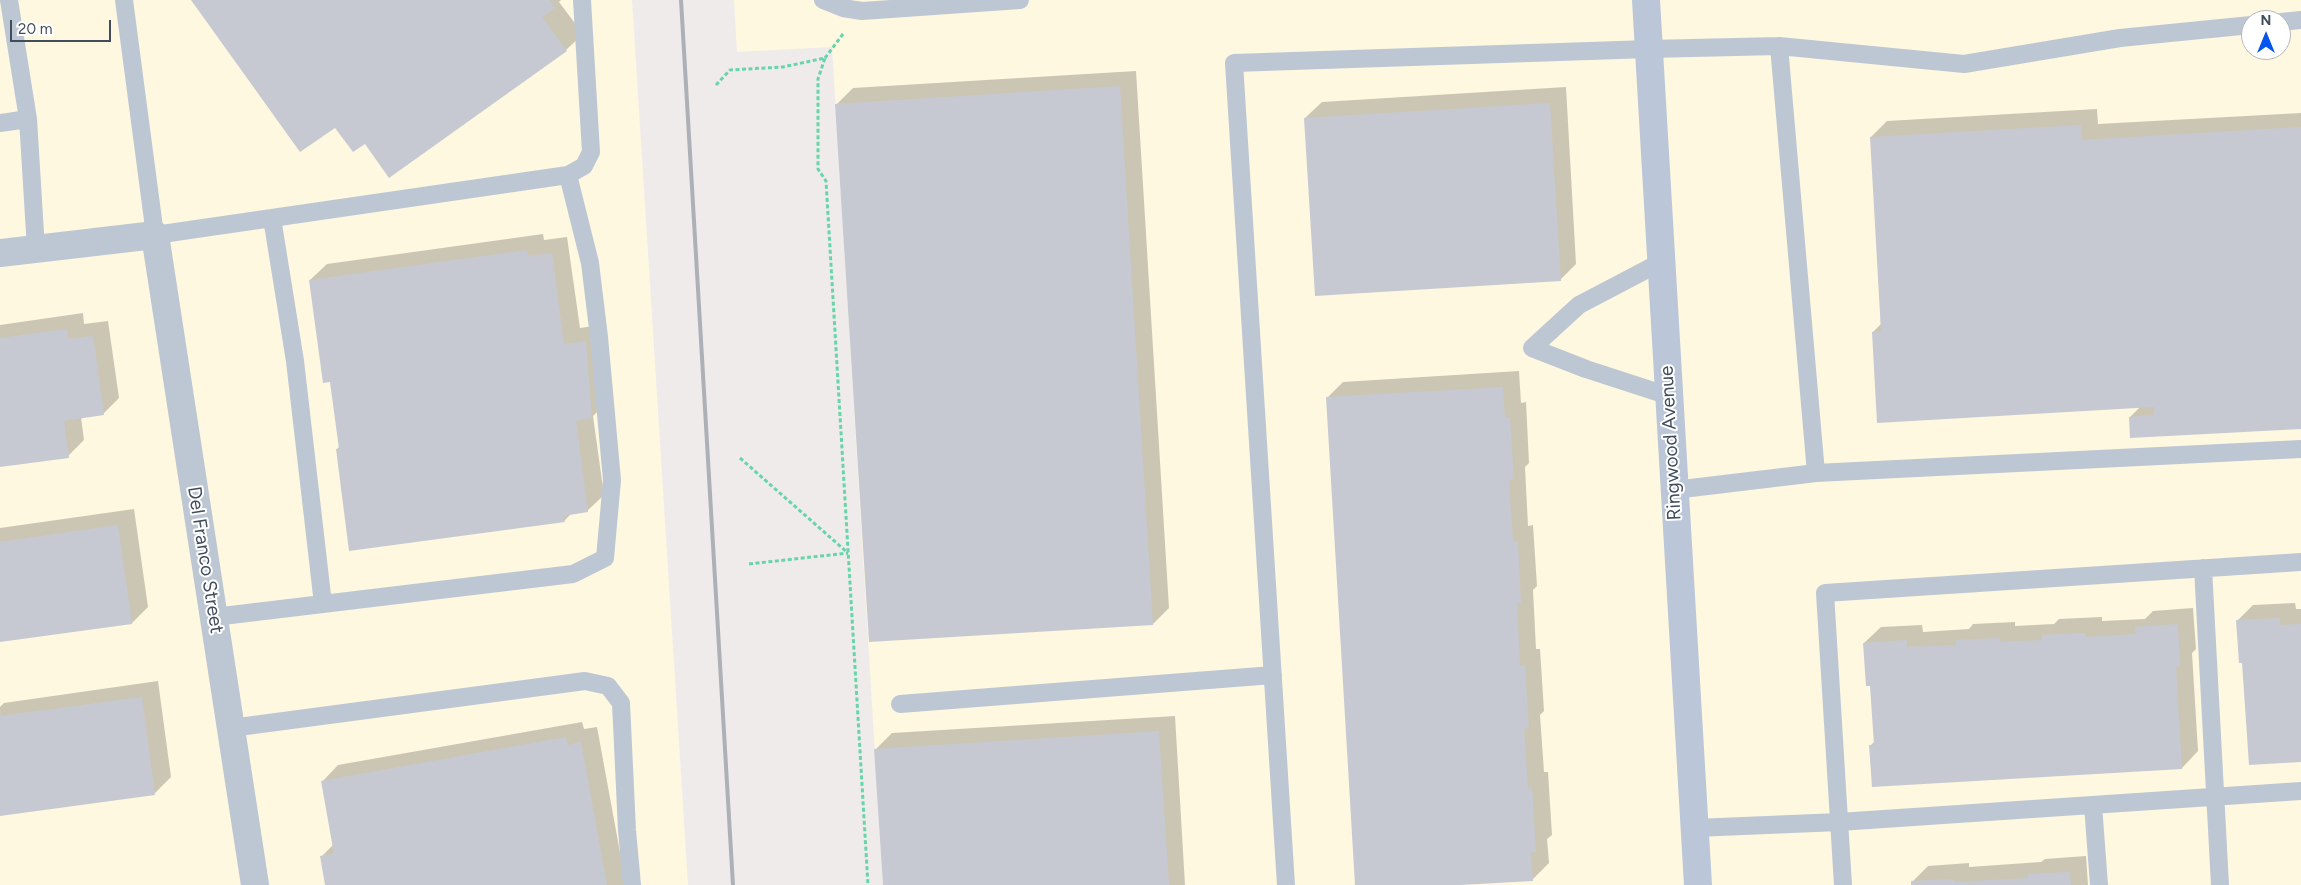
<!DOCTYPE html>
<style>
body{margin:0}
#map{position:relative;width:2301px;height:885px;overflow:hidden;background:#efebeb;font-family:Figtree,sans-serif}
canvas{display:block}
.north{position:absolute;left:2241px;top:10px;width:50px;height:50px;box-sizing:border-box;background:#fff;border:1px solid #b3b8bd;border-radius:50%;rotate:0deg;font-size:14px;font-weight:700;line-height:20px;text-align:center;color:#424d5b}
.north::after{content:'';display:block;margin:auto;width:18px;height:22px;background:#0454f0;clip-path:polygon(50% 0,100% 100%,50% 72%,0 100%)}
.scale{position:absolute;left:10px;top:20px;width:101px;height:22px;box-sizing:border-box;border:2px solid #424d5b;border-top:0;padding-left:6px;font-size:15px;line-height:18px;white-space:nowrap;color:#424d5b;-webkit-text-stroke:4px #fff;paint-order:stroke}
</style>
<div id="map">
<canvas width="2301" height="885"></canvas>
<div class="north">N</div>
<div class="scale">20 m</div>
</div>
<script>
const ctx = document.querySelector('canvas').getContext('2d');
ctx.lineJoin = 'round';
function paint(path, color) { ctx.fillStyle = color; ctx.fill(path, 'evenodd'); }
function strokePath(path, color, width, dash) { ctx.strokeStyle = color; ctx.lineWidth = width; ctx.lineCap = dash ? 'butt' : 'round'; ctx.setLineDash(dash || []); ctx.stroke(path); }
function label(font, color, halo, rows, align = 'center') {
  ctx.font = font + ' Figtree,sans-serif'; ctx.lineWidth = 4; ctx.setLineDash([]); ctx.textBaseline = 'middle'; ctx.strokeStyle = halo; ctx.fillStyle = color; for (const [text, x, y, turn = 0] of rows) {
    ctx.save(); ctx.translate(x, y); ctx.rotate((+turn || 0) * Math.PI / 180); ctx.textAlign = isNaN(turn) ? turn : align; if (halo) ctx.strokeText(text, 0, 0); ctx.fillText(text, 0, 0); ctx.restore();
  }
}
const commercial = new Path2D(`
 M0 0H632L688 885H0Z
 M734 0H2301V885H883L832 47 737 52ZM2251 20H2281V50H2251Z`);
const shadow = new Path2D(`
 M192 0H561L559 2 583 34 566 50 335 126Z
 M1136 71 1169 608 1153 624 837 104 853 88Z
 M1566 87 1576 264 1560 280 1305 118 1322 102Z
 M2097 109 2098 124 2301 113V428L2130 417 2141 406 1873 332 1881 324 1871 137 1887 121Z
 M543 234 544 240 567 237 580 328 601 325 608 401 593 416 604 495 587 511 572 513 564 521 337 449 340 446 331 380 310 280 327 264Z
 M83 313 84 324 108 321 119 398 103 414 81 417 84 440 68 456 0 466V325Z
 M1519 371 1521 403 1526 402 1529 463 1525 467 1528 526 1533 525 1537 586 1533 590 1536 649H1540L1544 711 1540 715 1544 772H1548L1552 835 1547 839 1549 863 1533 879 1439 885H1357L1327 398 1343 382Z
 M134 509 148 607 132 623 0 641V528Z
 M2295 603 2296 609H2301V760L2244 662 2237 621 2253 605Z
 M2193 608 2196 649 2192 653 2198 751 2182 768 1870 746 1875 741 1871 684 1864 643 1881 627 1922 625 1923 632 1969 629 1973 624 2015 622V626L2054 624 2059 619 2102 617V621L2145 619 2153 611Z
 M158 681 171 777 155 793 1 815 0 707 4 703Z
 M1175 716 1185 885H884L876 749 892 733Z
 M582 722 584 729 597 727 626 885H326L321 857 333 845 322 782 338 765Z
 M2086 856 2088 885H1912V882L1928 866 1969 863V867L2041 862 2045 859Z`);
const building = new Path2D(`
 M191 0H550L555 8 542 17 567 51 389 178 365 144 353 152 335 128 300 152Z
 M1120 86 1153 625 869 642 835 104Z
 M1550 103 1561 281 1315 296 1304 118Z
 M2081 125 2082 140 2301 127V429L2130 438 2129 417 2154 415V407L1877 423 1872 332 1881 331 1870 137Z
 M527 250 528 256 552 253 564 344 586 341 592 418 576 421 588 512 563 516 565 522 349 551 336 449H339L330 382 323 383 309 280Z
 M67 329 68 339 93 336 104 415 64 421 69 458 0 467V338Z
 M1503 387 1505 418H1510L1514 480H1509L1513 541H1518L1521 603H1517L1520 665H1525L1529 728 1524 729 1528 788 1532 787 1536 852H1531L1533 881 1460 885H1355L1326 397Z
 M118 525 132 624 0 642V542Z
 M2280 618V625L2301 624V762L2249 765 2242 663H2239L2236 620Z
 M2178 624 2180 667H2176L2182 769 1872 787 1869 745H1874L1870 686H1866L1863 643 1907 640V647L1956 645V640L2000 638V642L2042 640V635L2086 633V637L2136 634 2135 627Z
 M142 697 155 795 0 816V716Z
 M1159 731 1169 885H883L874 749Z
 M566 737 568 745 581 742 607 885H325L320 856 334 854 321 781Z
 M2070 872 2071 885H1911V881L1953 879 1954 882 2028 878V874Z`);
const path = new Path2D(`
 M825 58 843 34
 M716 85 730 70 783 67 825 58 818 79V169L826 181 868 885
 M740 458 848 553
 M749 564 848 553`);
const lane = new Path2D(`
 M9 0 28 119 36 249
 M124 0 155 235 568 175 584 166 591 152 582 0
 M823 0 843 8 862 11 1020 0
 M2281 22 2301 20
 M0 123 28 119
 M272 218 295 361 323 604
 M1661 262 1579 305 1532 348 1586 369 1669 396
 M1816 473 1779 46 1964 64 2120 38 2251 25
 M1674 490 1816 473 2301 449
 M2203 568 2220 885
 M214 617 573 574 605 558 612 480 599 337 590 263 568 175
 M900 704 1273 675
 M231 728 585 681 608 686 621 703 627 830 632 885
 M2093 805 2099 885
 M1695 828 1839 822 2301 791
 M1286 885 1234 63 1649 49 1779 46
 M1843 885 1825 593 2301 562`);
const street = new Path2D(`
 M0 253 155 235 255 885`);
const secondary = new Path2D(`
 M1646 0 1698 885`);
const rail = new Path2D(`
 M681 0 733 885`);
const streetNames = [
 ["Ringwood Avenue",1671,443,-93],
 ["Del Franco Street",205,560,81]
];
paint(commercial, '#fef8e0');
paint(shadow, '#0003');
paint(building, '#c7c9d2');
strokePath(path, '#67d5a9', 3, [4, 2.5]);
strokePath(lane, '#bdc6d3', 18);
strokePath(street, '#bdc6d3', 28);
strokePath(secondary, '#bbc6d8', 28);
strokePath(rail, '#adb0b7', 4);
label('19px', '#424d5b', '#fff', streetNames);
</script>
